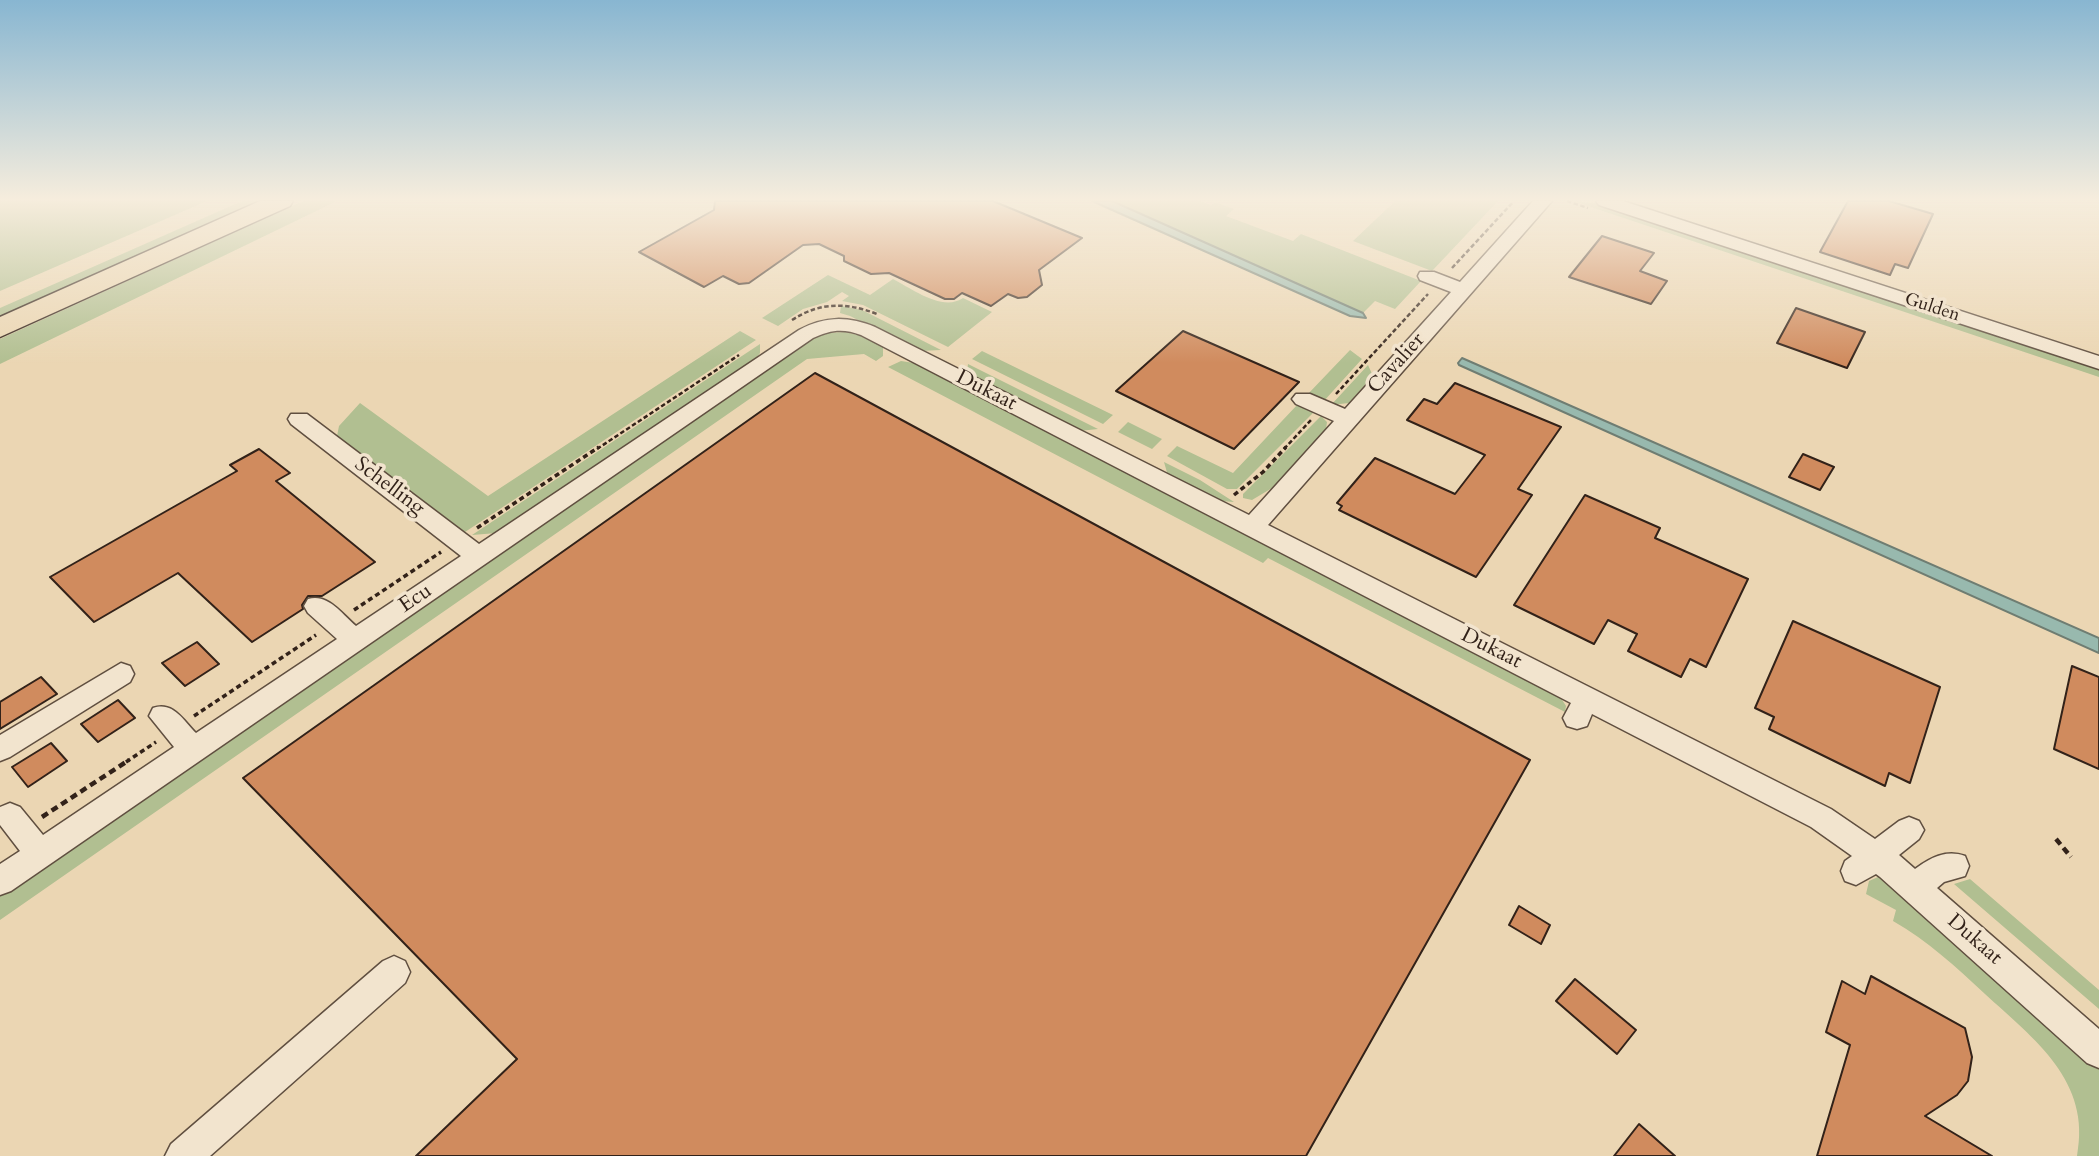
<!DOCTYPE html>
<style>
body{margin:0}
canvas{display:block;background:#ebd6b3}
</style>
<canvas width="2099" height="1156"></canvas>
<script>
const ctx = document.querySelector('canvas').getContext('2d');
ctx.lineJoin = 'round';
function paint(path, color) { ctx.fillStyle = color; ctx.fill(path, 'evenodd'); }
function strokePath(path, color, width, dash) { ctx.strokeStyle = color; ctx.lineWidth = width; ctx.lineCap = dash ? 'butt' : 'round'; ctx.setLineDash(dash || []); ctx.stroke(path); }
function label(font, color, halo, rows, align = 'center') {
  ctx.font = font + ' Cardo,serif'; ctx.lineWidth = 7; ctx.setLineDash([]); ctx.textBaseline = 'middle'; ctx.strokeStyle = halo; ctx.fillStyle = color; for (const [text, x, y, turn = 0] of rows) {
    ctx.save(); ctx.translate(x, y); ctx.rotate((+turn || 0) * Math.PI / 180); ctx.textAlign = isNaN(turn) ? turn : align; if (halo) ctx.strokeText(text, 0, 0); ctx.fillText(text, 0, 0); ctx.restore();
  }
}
const green = new Path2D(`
 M0 201H207L0 291Z
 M242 201H267L0 321V308Z
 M303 201H337L0 364V339Z
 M1112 201H1201L1211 205 1215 202 1234 209 1226 216 1293 241 1301 234 1421 281 1395 309 1375 301 1363 313Z
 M1395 201H1498L1432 271 1353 241Z
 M1573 201 1595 203 2099 370V377Z
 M828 275 870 295 893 279C912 289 943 312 963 298L992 312 948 347 863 305 842 301 849 296 842 292 827 302 803 309 778 326 762 318Z
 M841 306 862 310 941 350 920 351 850 316 840 313Z
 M740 331 756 340 465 532 337 436 339 426 360 403 488 496Z
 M845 332 858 335 883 347V356L876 361 864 354 807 359 0 920V893L811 339 827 333Z
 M760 344V353L755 360 497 533 472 535Z
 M1350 350 1362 359 1323 402 1307 395Z
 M982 351 1113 415 1103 424 972 359Z
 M901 361 914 363 1559 695 1566 706 1565 712 1268 558 1263 563 888 367Z
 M968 364 1098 429 1079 431 972 377 967 371Z
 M1368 365 1373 376 1349 403 1331 405Z
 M1298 404 1314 412 1237 489H1227L1167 456 1177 446 1233 473Z
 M1321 416 1327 422 1326 429 1272 488 1252 500 1243 498V494Z
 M1128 422 1162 439 1152 449 1118 432Z
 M1164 462 1200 480 1234 502 1221 501 1168 476Z
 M1878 877 1885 878 2099 1067V1156H2077C2092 1081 2034 1039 1985 994 1956 967 1928 941 1893 921L1896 910 1866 894 1869 881Z
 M1970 879 2099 990V1009L1954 884Z`);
const water = new Path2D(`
 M1092 201H1112L1363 313 1366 318 1350 316Z
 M1462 358 2099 638V653L1459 365 1458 363Z`);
const building = new Path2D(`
 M715 201H993L1082 238 1039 270 1042 285 1027 297 1018 298 1008 294 991 306 962 293 954 299H945L889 273 871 274 844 261V256L819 244 803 245 749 283 739 284 723 276 704 287 639 252 714 210Z
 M1848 201H1889L1933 214 1908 268 1895 264 1890 275 1820 252Z
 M1602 236 1654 253 1640 271 1667 281 1651 304 1569 277Z
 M1796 308 1865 332 1847 368 1777 343Z
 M1183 331 1299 382 1234 449 1116 391Z
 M815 373 1530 760 1306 1156H416L517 1059 243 778Z
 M1455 383 1561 427 1518 489 1532 495 1476 577 1339 510 1342 506 1337 503 1375 458 1455 494 1485 455 1407 420 1424 399 1437 404Z
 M259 449 290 473 276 481 375 562 322 596H308L302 605 303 609 252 642 178 573 94 622 50 577 237 471 230 465Z
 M1803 454 1834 467 1820 490 1789 477Z
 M1585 495 1660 528 1655 538 1748 579 1706 667 1690 659 1681 677 1628 651 1637 634 1608 620 1594 644 1514 605Z
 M1793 621 1940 687 1910 783 1889 773 1885 786 1769 729 1774 717 1755 708Z
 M197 642 219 664 185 686 162 663Z
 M2072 666 2099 677V769L2054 749Z
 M41 677 57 694 0 729V702Z
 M118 700 135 718 98 742 81 724Z
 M51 743 67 761 28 787 12 767Z
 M1519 906 1550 925 1541 944 1509 925Z
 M1871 976 1965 1028 1972 1057 1968 1081 1957 1095 1925 1116 1992 1156H1817L1850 1045 1826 1032 1842 981 1865 994Z
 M1575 979 1636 1030 1617 1054 1556 1001Z
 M1639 1124 1675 1156H1614Z`);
const pathFar2 = new Path2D(`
 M1567 201 1588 208
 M1452 268 1514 201
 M792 320C820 302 846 302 877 314
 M1336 394 1428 294
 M597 449 739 355
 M1284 449 1311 420`);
const pathFar1 = new Path2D(`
 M1234 495 1263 472 1286 447
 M477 528 599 447
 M354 610 441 552
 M194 716 316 635
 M126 762 156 742`);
const path = new Path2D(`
 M42 817 129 760
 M2056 839 2071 857`);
const minor = new Path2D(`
 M1533 201H1552L1268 525 1831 809 1875 839 1899 821 1909 817 1919 821 1924 830 1919 839 1899 855 1915 869C1930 858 1946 849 1965 856L1969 866 1965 876 1944 882 1937 888 2099 1029V1068L2087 1063 1880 877 1876 874 1856 885 1845 881 1841 871 1845 861 1852 856 1811 827 1592 714 1587 726 1577 729 1567 726 1563 718 1571 703 861 335C843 328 830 330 813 338L11 891 0 895V864L20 851 0 825V807L10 803 20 807 43 835 174 747 149 716 153 708C173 701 183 720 196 733L337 639 308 613 304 606 308 599C328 593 342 614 356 626L461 556 291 424 288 419 291 414H307L479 544 799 330C825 316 848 316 875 327L1249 515 1334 421 1296 404 1292 399 1296 394H1310L1345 409 1451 292 1420 280 1418 276 1420 272H1434L1460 282Z
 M1596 201H1623L2099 356V369L1599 205Z
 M121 663 130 666 134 674 130 682 10 757 0 761V735Z
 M394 956 405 961 410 972 405 983 210 1156H165L171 1144 383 961Z`);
const highway = new Path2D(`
 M260 201H293L290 206 0 337V317Z`);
const farStreetnames = [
 ["Gulden",1932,308,18]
];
const streetNames = [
 ["Cavalier",1397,364,-48],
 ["Dukaat",986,391,27],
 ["Schelling",389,487,37],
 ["Ecu",416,599,-34],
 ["Dukaat",1491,649,27],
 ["Dukaat",1974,940,41]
];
paint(green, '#b1bf91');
paint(water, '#98b9ae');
strokePath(water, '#6f7d72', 2);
paint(building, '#d08b5e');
strokePath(building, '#322219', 2);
strokePath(minor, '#604f40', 3);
strokePath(highway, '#322219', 3);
strokePath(pathFar2, '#322219', 2.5, [4.5, 2.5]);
strokePath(pathFar1, '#322219', 3.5, [5, 3.5]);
strokePath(path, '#322219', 4.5, [7, 4.5]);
paint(minor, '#f2e4ce');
paint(highway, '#ebd6b3');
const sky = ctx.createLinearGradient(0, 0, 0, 363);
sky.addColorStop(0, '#88b6d1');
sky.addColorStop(0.55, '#f6eddd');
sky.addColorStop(1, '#f6eddd00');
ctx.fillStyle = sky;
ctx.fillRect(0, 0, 2099, 363);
label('18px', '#322219', '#f2e4ce', farStreetnames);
label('21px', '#322219', '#f2e4ce', streetNames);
</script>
